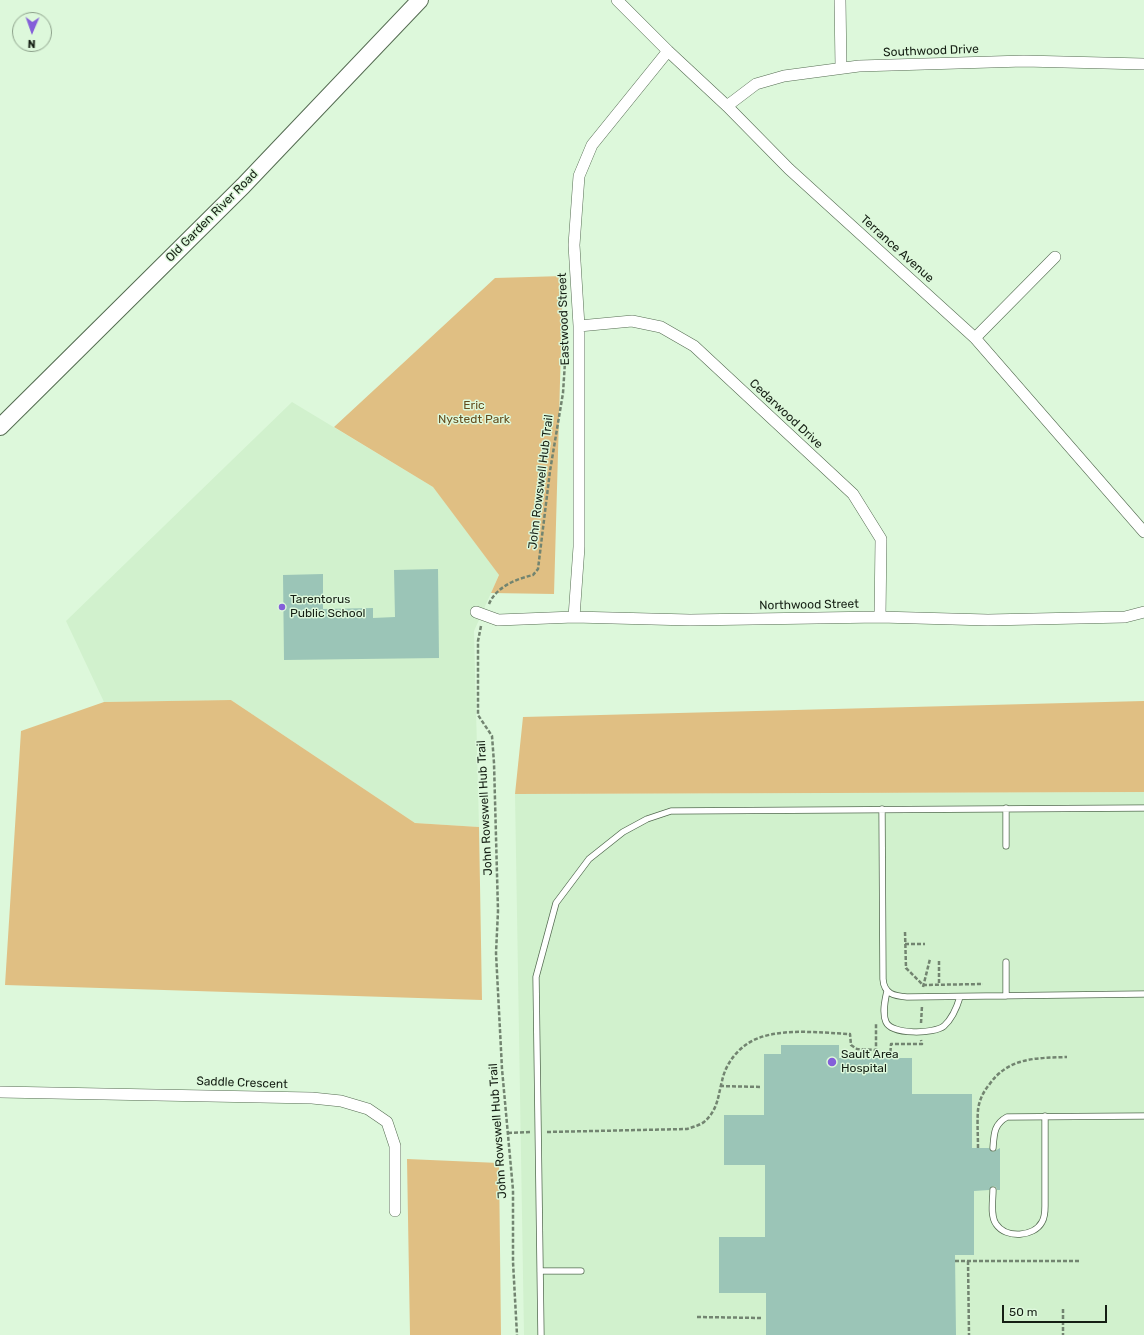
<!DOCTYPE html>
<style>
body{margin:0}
#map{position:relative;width:1144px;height:1335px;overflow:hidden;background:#ddf8db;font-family:Rubik,sans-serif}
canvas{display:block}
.north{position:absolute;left:12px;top:12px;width:40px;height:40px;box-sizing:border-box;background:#ddf8db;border:1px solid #8da18b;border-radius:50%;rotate:182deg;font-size:11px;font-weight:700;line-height:16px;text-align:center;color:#151f14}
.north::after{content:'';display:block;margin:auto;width:14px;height:18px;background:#845fd9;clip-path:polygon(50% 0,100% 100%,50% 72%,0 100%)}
.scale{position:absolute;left:1002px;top:1305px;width:105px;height:18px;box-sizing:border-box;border:2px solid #151f14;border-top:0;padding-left:5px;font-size:12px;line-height:14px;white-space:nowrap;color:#151f14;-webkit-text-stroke:3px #ddf8db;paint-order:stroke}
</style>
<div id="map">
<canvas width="1144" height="1335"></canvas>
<div class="north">N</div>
<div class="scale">50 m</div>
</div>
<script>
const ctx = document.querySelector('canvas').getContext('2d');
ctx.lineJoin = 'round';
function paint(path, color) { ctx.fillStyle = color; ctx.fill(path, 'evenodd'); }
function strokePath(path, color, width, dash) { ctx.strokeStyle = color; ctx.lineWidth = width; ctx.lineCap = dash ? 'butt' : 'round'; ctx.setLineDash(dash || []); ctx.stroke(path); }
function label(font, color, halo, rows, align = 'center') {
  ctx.font = font + ' Rubik,sans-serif'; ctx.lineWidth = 3; ctx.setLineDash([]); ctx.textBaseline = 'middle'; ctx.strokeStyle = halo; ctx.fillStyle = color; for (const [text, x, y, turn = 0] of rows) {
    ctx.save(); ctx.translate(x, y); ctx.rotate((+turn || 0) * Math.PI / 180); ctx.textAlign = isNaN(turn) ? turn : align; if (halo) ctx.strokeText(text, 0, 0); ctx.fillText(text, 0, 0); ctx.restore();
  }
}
const built = new Path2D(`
 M292 402 433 487 499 575 474 631 479 827 415 823 231 700 104 702 66 621Z
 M1144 792V1335H524L515 794Z`);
const green = new Path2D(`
 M563 276 554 594 491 593 499 575 433 487 334 427 495 278Z
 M231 700 415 823 479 827 482 1000 5 985 21 731 104 702Z
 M1144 701V792L515 794 523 717Z
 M407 1159 499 1163 501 1335H410Z`);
const building = new Path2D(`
 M438 569 439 658 284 660 283 575 323 574V609L373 608V618L395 617 394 570Z
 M781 1045H839V1058H912V1094H972V1148H989L993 1152 1000 1148V1190H997L996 1187 993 1186 989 1190 974 1191V1255H955L956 1335H766V1293H719V1237H765V1165H724V1115H764V1054H781Z`);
const path = new Path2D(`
 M489 604C496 587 516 579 533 575L538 569 550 471 563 393 565 362
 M481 626 478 641V715L492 736 494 763 498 911 496 953 502 1069 513 1190V1262L517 1335
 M905 932 906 968 923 985 983 984
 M905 944H925
 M939 961V985
 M923 987 930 959
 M921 1023 922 1006
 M890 1058 891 1044H922L921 1040
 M720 1086 762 1087
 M547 1132 687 1129C693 1127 700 1125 704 1122 718 1110 718 1096 722 1081 725 1066 735 1052 747 1044 773 1026 820 1033 850 1034L851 1045 857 1049 876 1050V1023
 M508 1133 530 1132
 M978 1148C978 1135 977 1122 978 1110 979 1101 983 1092 989 1085 1008 1057 1037 1058 1067 1057
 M955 1261H1080
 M968 1261 969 1335
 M1063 1309V1335
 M697 1317 762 1318`);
const lane = new Path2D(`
 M882 809 883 979C884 994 894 996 907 997L1144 994
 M1006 846V808
 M1006 962V996
 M887 991C885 1000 882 1013 886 1022 892 1035 934 1034 944 1026 953 1018 957 1007 960 997
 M993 1148C994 1134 994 1124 1007 1117L1144 1116
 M993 1190C993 1200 990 1216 996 1224 1006 1239 1034 1237 1042 1222 1045 1217 1045 1211 1045 1206V1116
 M540 1271H581
 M541 1335 536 977 556 903 589 859 623 832 647 819 671 811 1144 808`);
const street = new Path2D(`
 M617 0 668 51 727 106 789 169 975 338 1144 532
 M840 0 841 68
 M727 106 756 84 784 76 859 66 1024 61 1144 64
 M579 326 632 321 661 327 694 346 853 494 881 539 880 617
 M975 338 1055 257
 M476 612 498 620 574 617 690 620 880 617 988 620 1125 617 1144 612
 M574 617 579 547V326L574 245 579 176 592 145 668 51
 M0 1092 312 1098 341 1101 368 1109 387 1122 395 1146V1211`);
const secondary = new Path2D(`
 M0 427 243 186 420 0`);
const markers = [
 [282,607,4,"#845fd9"],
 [832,1062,5,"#845fd9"]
];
const streetNames = [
 ["Southwood Drive",931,51,-2],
 ["Old Garden River Road",212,216,-45],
 ["Terrance Avenue",897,249,42],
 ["Eastwood Street",564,319,-92],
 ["Cedarwood Drive",786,414,43],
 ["John Rowswell Hub Trail",541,482,-83],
 ["Northwood Street",809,605,-1],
 ["John Rowswell Hub Trail",485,808,-93],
 ["Saddle Crescent",242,1083,2],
 ["John Rowswell Hub Trail",498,1131,-94]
];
const parkNames = [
 ["Eric",474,406],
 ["Nystedt Park",474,420]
];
const poiNames = [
 ["Tarentorus",290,600],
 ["Public School",290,614],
 ["Sault Area",841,1055],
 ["Hospital",841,1069]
];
paint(built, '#d1f1cd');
paint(green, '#e0bf83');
paint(building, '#9bc5b7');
strokePath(lane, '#556c52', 7);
strokePath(street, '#556c52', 12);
strokePath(secondary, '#556c52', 18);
strokePath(path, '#728470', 2.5, [4, 2]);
strokePath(lane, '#fff', 5.5);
strokePath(street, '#fff', 11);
strokePath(secondary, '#fff', 16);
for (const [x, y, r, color] of markers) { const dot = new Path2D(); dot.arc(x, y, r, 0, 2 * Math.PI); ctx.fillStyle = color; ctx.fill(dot); strokePath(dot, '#ddf8db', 1.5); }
label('12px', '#151f14', '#ddf8db', streetNames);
label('12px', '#654d1e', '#ddf8db', parkNames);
label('12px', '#151f14', '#ddf8db', poiNames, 'left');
</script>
